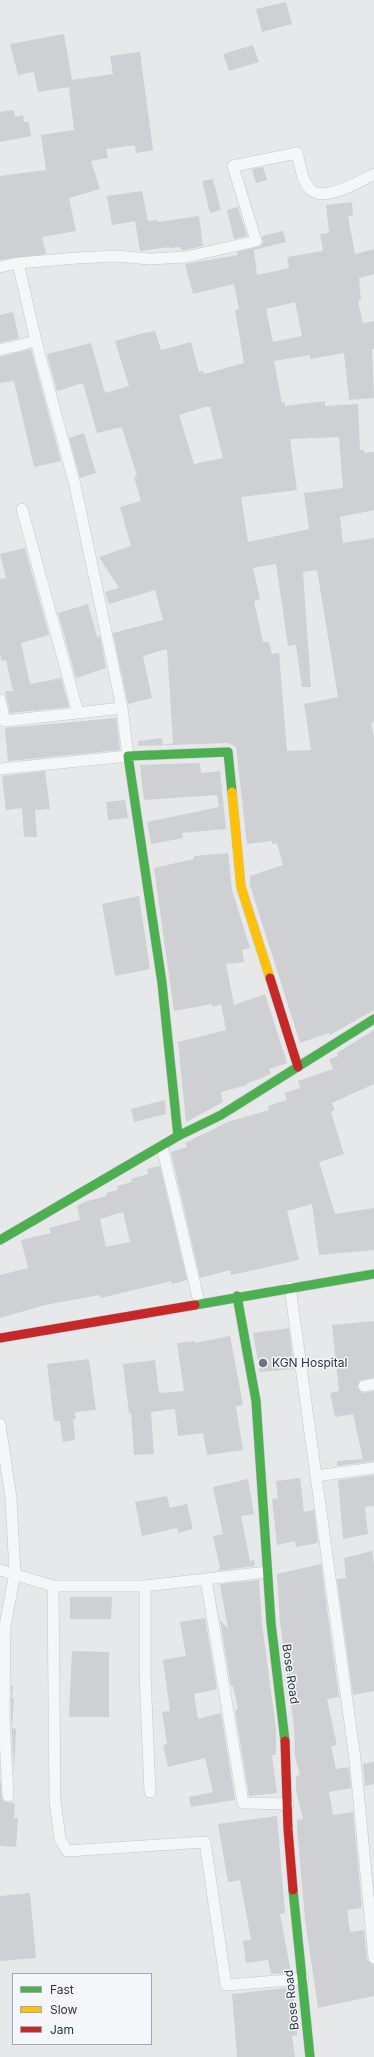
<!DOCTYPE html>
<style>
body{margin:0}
#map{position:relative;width:374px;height:2057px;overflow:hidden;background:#e6e8ea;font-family:Inter,sans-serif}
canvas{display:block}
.legend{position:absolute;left:12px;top:1973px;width:140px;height:72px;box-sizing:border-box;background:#f4f6f9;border:1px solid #a4a8b1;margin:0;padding:5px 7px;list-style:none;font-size:12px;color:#2b3445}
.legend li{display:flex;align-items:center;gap:8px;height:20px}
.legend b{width:20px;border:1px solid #a4a8b1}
</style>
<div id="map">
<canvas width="374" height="2057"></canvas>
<ul class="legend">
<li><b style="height:5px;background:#4caf50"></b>Fast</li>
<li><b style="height:5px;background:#ffc107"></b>Slow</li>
<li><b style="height:5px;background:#c62828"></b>Jam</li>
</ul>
</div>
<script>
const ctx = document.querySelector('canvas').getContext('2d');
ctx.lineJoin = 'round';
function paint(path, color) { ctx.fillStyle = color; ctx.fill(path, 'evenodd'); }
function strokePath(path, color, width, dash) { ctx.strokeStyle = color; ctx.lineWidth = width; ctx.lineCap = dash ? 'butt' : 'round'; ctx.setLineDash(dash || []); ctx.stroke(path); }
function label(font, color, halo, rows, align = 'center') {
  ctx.font = font + ' Inter,sans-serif'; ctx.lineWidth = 3; ctx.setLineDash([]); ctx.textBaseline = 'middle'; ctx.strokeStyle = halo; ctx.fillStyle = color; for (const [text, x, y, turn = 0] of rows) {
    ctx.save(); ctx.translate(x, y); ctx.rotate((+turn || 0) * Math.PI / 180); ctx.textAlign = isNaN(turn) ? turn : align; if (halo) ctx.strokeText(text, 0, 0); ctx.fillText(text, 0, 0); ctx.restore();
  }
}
const building = new Path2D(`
 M286 2 292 24 262 32 256 9Z
 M64 34 72 80 113 74 110 56 140 52 153 150 136 153 135 145 106 149 108 158 91 161 100 189 69 198 76 231 42 237 46 254 0 260V176L46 170 41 135 74 130 69 87 38 92 34 72 18 75 10 44Z
 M253 45 259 62 229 71 223 54Z
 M14 110 15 117 23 115 24 122H29L31 136 0 142V112Z
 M263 167 267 180 256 183 252 169Z
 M213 179 221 210 210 213 202 181Z
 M142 191 148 221 157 220 158 222 199 216 203 246 185 250H181V247L170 248V247L140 251 135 221 112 225 107 196Z
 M352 202 353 215 348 216 355 254 374 249V274L359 278 361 300 358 301 363 323 374 321V349H372L374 398 349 400 344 353 310 359V355L274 361 282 403 285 402V406L325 401V406L358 404 360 450H364V453L374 452V510L340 517 343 543 374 538V722L371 723 374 737V1010L330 1035 329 1033 300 1043 250 885V876L283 865 277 843 272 844V841L247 844 236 747 228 743 138 746V741L162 738 163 745 173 743 167 649 143 656 152 698 128 704 113 633 163 620 155 590 109 604 105 592 119 588 99 557 131 546 120 507 141 501 134 477 137 476 122 427 97 433 83 383 57 391 47 354 91 343 105 393 129 386 115 341 140 334 155 331 161 350 191 342 199 372 203 371 204 374 244 363 235 310 239 309 234 284 193 294 185 264 238 255 237 252 261 246 263 242 262 236 283 231 286 242 254 250 257 275 289 268 287 257 323 251 320 234 329 233 326 205ZM295 302 302 336 273 342 266 309ZM205 407H210L223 458 194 464 179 415ZM339 437 343 488 304 493 309 529 248 542 241 497 297 490 290 439ZM276 564 288 646 296 645 302 687H311L303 572 317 570 338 697 304 704 311 750 287 751 279 653 272 654 269 642H263L254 601 260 599 253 568Z
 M238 207 247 236 234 239 227 210Z
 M13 312 19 338 0 343V315Z
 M31 349 61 461 34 467 14 381 0 383V357Z
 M84 433 96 473 80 478 69 438Z
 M25 548 49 635 21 643 30 684 61 678 69 707 10 713 5 691H13L6 660 2 661 0 654V579L6 578 0 554Z
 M88 604 97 637 100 636 106 668 76 678 58 613Z
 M116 718 120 750 8 761 5 728Z
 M200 763 201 773 220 771 226 829 182 833 183 838 151 844 147 822 219 807 217 795 144 800 140 765Z
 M45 771 50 809 35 810 37 837H24L22 808 6 810 2 776Z
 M125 800 128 818 108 820 106 802Z
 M228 853 232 890 250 948 242 950 244 962 226 964 234 1005 265 994 287 1063 269 1069 271 1073 262 1078 247 1083V1085L221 1092 223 1102 186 1122 178 1042 226 1030 221 1004 212 1007V1004L174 1011 154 868 194 859V856Z
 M139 896 150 969 115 976 102 904Z
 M374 1030V1084L332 1103 335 1110 331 1112 344 1154 319 1162 335 1214 374 1208V1250L319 1255 312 1204 287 1211 299 1260 231 1275 230 1270 200 1278 171 1152 187 1147 185 1143 228 1122 269 1110 268 1106 287 1100 284 1093 300 1088 298 1081 333 1069 329 1059 338 1056 337 1053Z
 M165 1100 166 1114 134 1122 131 1109Z
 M160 1166 187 1280 172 1284 171 1281 101 1298 100 1295 45 1305 0 1318V1275L28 1268 21 1240 51 1233 49 1228 80 1220 77 1206 84 1202 107 1196 106 1193 118 1190 117 1186 132 1182 131 1179 148 1174 147 1169ZM123 1212 130 1242 106 1247 100 1219Z
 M374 1321V1377L360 1381 357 1387 362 1393 374 1391V1461L337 1466V1461L363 1459 353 1414 335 1417 330 1393 339 1391 332 1325Z
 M289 1328 294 1369 260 1372 253 1333Z
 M230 1336 243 1405 236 1406 243 1450 207 1455 203 1433 178 1436 175 1409 151 1412 154 1454 134 1455 131 1413H129L123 1364 155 1360 159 1393 184 1391 177 1343 195 1341V1343Z
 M89 1359 96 1410 75 1412 76 1419H73L75 1440 63 1442 60 1421H54L47 1364Z
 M374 1475V1506L365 1507 368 1534 343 1539 338 1480Z
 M300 1478 304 1512 314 1510 318 1543 296 1547 295 1541 277 1545 272 1499 278 1498 276 1481Z
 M248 1479 254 1514 241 1516 250 1561 254 1560 255 1566 217 1571 220 1568 213 1536 223 1534 213 1487Z
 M167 1496 170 1508 187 1504 193 1529 178 1533 177 1528 142 1536 135 1502Z
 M372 1551 374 1564V1691L353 1695 337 1579 346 1578 344 1558Z
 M321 1564 339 1697 327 1699 337 1745 331 1746 336 1769 349 1767 351 1788 329 1792 333 1815 353 1812 362 1908 347 1910 350 1932 364 1930 367 1959 369 1962 374 1965V1996L318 2008 305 1919 297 1828V1820L303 1819 296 1790V1776L300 1775 295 1757 294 1727 280 1622 277 1574Z
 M259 1580 262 1624 276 1729V1755H272L277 1793 249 1796 235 1710 238 1709 233 1686H231L220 1620 228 1629 220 1584Z
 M70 1597H112L111 1619H70Z
 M205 1618 217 1689 194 1694 198 1719 221 1713 235 1800 191 1807 189 1797 213 1792 205 1758 168 1767 163 1745 167 1744 162 1712 170 1711 163 1660 186 1656 180 1622Z
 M72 1651 109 1652V1717H69Z
 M11 1686H13L12 1698H14L12 1728 16 1729 14 1771 11 1717Z
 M374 1762V1784L365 1786 363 1764Z
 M0 1776 2 1799 5 1802 15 1803 14 1818H18L16 1847 0 1846Z
 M277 1816 285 1913 280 1914 291 1973 271 1974 268 1960 246 1963 243 1941 251 1940 240 1880 228 1882 218 1824Z
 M30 1893 36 1958 0 1961V1896Z
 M293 1987 297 2035 292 2036 295 2057H237L232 1994Z`);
const street = new Path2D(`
 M0 267 18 263 77 258 117 256 149 259 186 257 256 241 233 166 297 153C300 164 302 183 312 191 327 201 361 181 374 174
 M0 350 36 341
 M22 509 78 713
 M0 700 5 721 122 708
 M0 769 128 756 122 708 75 485 36 341 18 263
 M162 1146 199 1302
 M290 1287 355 1759 374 1958
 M364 1386 374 1384
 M0 1424 11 1498 15 1573 5 1626 4 1717 8 1796
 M316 1476 374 1468
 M0 1570 53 1586H145V1675L150 1792
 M206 1579 243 1803 288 1804
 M53 1586 55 1801 60 1839 67 1851 205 1842 226 1985 303 1979
 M145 1586 267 1572`);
const fast = new Path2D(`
 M178 1136 162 983 128 756 228 752 232 792
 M0 1240 178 1136 221 1115 374 1019
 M237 1296 256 1401 271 1623 285 1741
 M195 1305 374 1274
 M293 1890 310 2057`);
const slow = new Path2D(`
 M232 792 241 887 270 978`);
const jam = new Path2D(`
 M270 978 298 1067
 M0 1338 195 1305
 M285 1741 288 1829 293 1890`);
const markers = [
 [263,1363,5,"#6c737f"]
];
const poiNames = [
 ["KGN Hospital",272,1363]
];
const streetNames = [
 ["Bose Road",290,1674,82],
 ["Bose Road",292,2000,-96]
];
paint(building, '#ced0d3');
strokePath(street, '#c4c6c8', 12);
strokePath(fast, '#c4c6c8', 10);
strokePath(slow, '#c4c6c8', 10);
strokePath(jam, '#c4c6c8', 10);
strokePath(street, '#f5f6f7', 11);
strokePath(fast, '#4caf50', 9);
strokePath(slow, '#ffc107', 9);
strokePath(jam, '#c62828', 9);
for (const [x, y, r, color] of markers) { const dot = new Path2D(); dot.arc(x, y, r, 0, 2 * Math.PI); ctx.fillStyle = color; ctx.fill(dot); strokePath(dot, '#f4f6f9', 1.5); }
label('12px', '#2b3445', '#f4f6f9', poiNames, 'left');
label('12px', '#2b3445', '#f4f6f9', streetNames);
</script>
